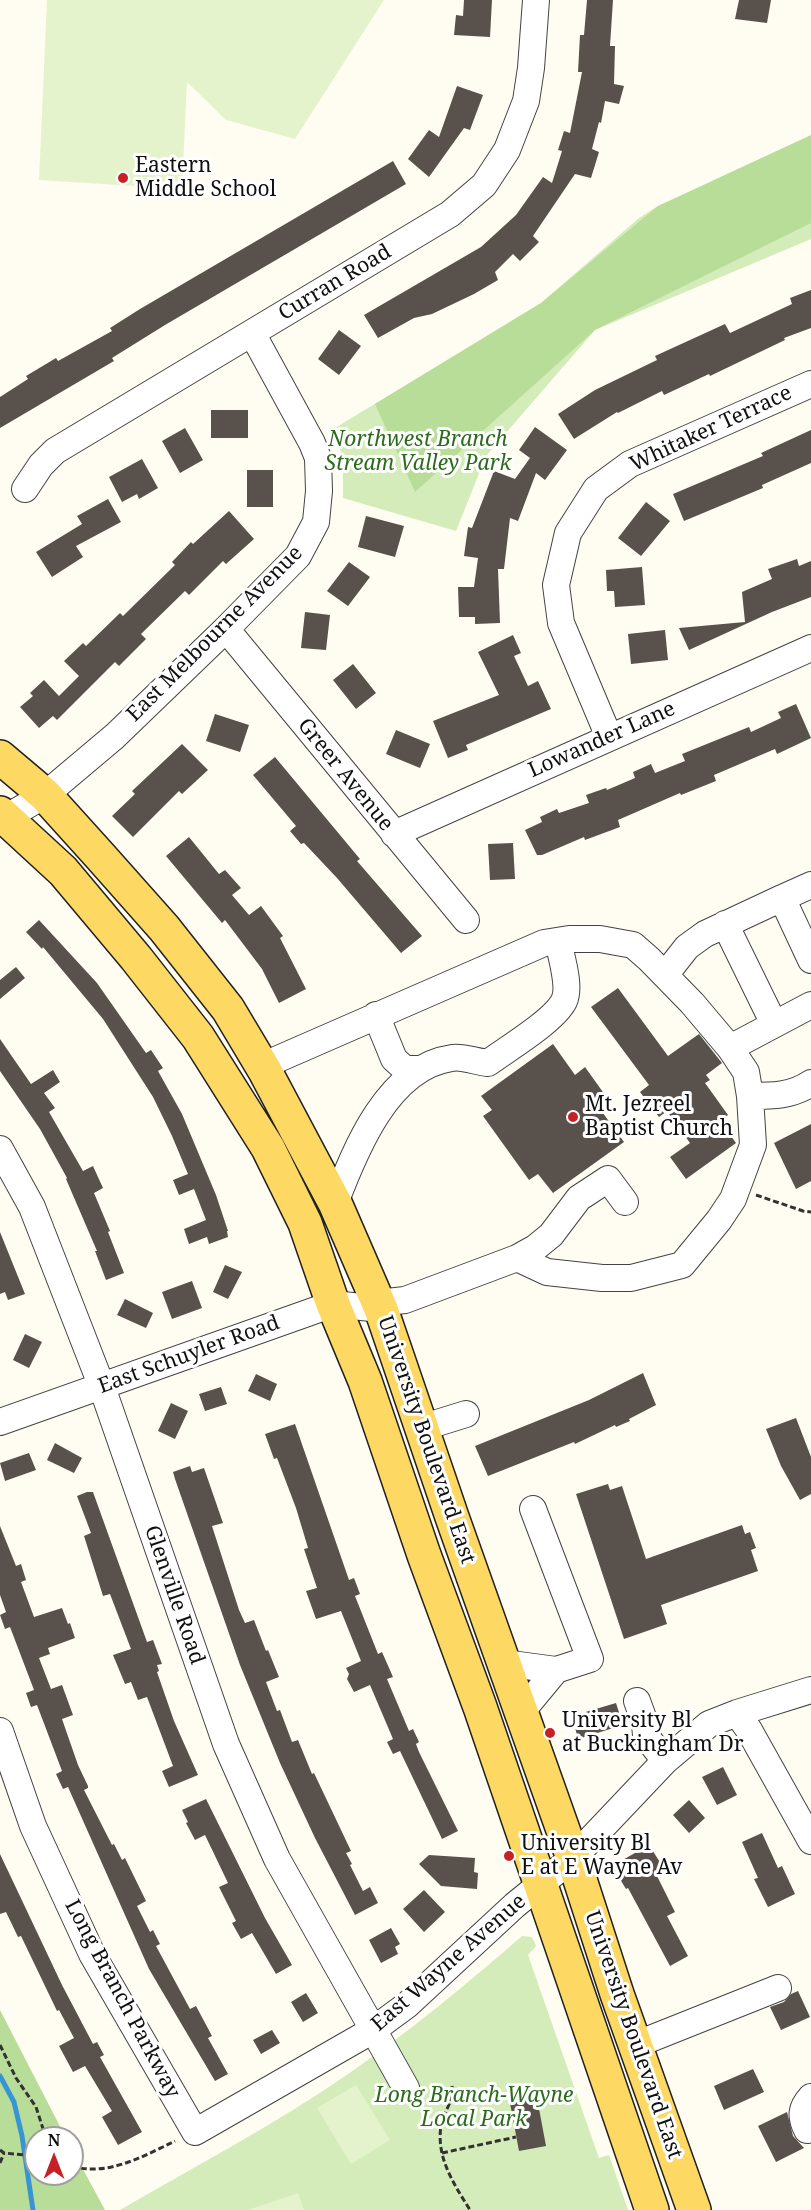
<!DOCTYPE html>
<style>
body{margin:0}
#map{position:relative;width:811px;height:2210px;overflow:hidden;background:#fffdf2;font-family:"Noto Serif",serif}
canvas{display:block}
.north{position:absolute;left:24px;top:2126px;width:60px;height:60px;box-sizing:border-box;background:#fff;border:2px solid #9f9f9f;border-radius:50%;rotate:0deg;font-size:16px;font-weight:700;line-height:24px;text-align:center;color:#101010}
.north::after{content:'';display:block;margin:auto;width:21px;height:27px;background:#c72128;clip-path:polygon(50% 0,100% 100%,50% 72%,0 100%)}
</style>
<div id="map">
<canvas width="811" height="2210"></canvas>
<div class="north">N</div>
</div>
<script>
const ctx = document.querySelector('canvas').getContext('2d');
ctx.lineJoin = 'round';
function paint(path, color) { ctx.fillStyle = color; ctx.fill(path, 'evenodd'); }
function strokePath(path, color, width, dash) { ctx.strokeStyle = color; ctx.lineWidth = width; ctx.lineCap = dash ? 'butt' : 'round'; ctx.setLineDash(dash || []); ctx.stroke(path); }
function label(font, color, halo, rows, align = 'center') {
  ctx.font = font + ' "Noto Serif",serif'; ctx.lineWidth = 6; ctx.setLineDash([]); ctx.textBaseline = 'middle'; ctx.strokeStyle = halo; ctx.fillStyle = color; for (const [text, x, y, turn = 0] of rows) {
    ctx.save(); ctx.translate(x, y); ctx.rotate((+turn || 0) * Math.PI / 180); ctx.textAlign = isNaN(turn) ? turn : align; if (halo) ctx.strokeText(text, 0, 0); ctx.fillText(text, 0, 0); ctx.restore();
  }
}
const green = new Path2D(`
 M811 140V239L595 330 486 456 456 531 343 498V461L335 428 541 303 639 218 658 206Z
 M522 1936 532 1937 536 1946 528 1955 599 2158 609 2155 628 2210H120C197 2165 278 2123 351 2072 411 2030 467 1984 522 1936Z`);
const forest = new Path2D(`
 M811 135V223L595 330 415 492 375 404 541 303 658 206Z
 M0 2010 66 2138H36V2174H72V2149L105 2210H0Z`);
const pitch = new Path2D(`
 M47 0H384L295 139 226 120 187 82 182 189 39 180Z
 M356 2085 390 2140 351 2164 317 2108Z
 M298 2193 304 2210H248Z`);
const stream = new Path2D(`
 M0 2076 14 2102 22 2136 33 2210`);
const building = new Path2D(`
 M464 0H492L490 37 454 35 456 15 463 16Z
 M587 0H613L610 46H615L614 84 624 86 619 104 605 101 601 123 599 122 592 149 599 152 591 178 575 174 533 236 539 242 520 261 513 254 495 272 498 280 474 294 432 314 414 318 378 338 364 315 481 247 516 215 543 177 552 183 562 151 558 150 564 131 570 133 582 72H578L580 35H584Z
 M739 0H771L767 23 735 19Z
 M457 86 483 95 470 130 464 128 429 177 408 159 429 130 439 137Z
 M393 161 406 184 165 325 112 358 114 361 0 428V397L28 379 26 376 56 358 58 361 112 331 110 328 140 309Z
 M811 290V328L784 338 785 340 710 376 709 374 664 395 662 391 618 413 617 412 574 439 558 414 595 390 657 360 655 356 725 324 730 333 792 304 790 298Z
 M339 330 361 346 339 375 318 359Z
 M211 410H248V438H211Z
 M535 427 567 450 545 480 536 473 518 521 510 518 504 569H498L500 623 475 624V617H459L458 587H474L478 558 464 556 468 527 472 528 494 471 515 479 530 458 519 450Z
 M185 428 203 460 180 473 162 441Z
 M811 430V463L762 485 763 488 684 521 673 494 763 456 761 453Z
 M142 459 158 488 139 499 137 494 122 502 109 477Z
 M247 470H273V507H247Z
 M108 499 121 522 76 546 83 557 52 577 36 552 82 524 77 516Z
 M646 502 670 521 641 556 618 538Z
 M229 511 254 539 226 564 223 561 189 595 185 591 141 634 146 639 119 666 115 662 57 720 53 716 39 728 20 707 33 696 30 693 44 680 59 696 79 676 64 661 83 643 86 646 120 613 123 616 175 565 172 562 191 542 193 544Z
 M366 516 404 526 395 557 358 547Z
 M797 559 799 566 811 561V597L772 612 689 650 679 628 745 622 742 592 772 579 768 569Z
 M349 562 370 577 348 606 327 591Z
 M642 567 645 605 615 607 614 591H607L606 570Z
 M305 612 330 615 326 650 301 648Z
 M665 630 668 660 631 664 628 634Z
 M513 635 521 653 514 656 528 686 538 681 551 709 466 745 468 750 448 758 433 721 499 695 478 652Z
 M353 664 376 693 356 709 333 680Z
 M796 704 811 738 777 754 775 749 714 775 716 781 681 795 680 793 618 820 620 827 585 840 584 837 542 855H537L525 830 542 822 540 817 557 809 559 813 589 803 586 795 606 788 607 790 635 778 633 772 651 764 655 773 685 761 682 754 749 727 751 732 781 718 778 712Z
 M215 714 249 725 240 752 206 741Z
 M396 730 430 744 420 768 386 754Z
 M182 744 208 770 182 794 179 791 133 837 112 816 135 794 132 791Z
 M275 757 360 859 357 861 422 936 401 953 337 878 304 843 301 844 290 831 296 826 253 775Z
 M189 837 219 874 225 870 241 888 232 895 249 915 261 906 283 936 280 938 306 989 279 1003 262 969 225 920 222 923 166 856Z
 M513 843 515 879 490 880 488 844Z
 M39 920 97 983 146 1053 151 1050 163 1068 158 1071 182 1114 216 1195 228 1231H227L228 1237 209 1244 207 1237 189 1244 184 1229 206 1220 194 1189 179 1195 173 1180 188 1174 172 1136 153 1097 103 1019 43 947 42 949 26 932Z
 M16 967 25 978 0 999V980Z
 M618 988 668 1056 699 1034 722 1063 706 1075 710 1080 705 1083 728 1115 720 1121 736 1143 686 1179 670 1157 690 1143 667 1111 659 1117 640 1092 649 1085 591 1007Z
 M0 1039 31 1084 53 1070 60 1082 44 1093 55 1108 49 1112 83 1171 93 1166 103 1188 94 1193 110 1231 108 1232 124 1273 106 1280 95 1251H97L66 1179 67 1178 40 1129 0 1071Z
 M553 1044 575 1075 585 1067 610 1102 600 1109 624 1142 553 1193 538 1174 529 1180 483 1116 492 1110 481 1096Z
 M811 1124V1181L796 1189 774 1143Z
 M0 1232 25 1294 8 1300 5 1292 0 1294Z
 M225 1265 242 1272 228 1299 213 1292Z
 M192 1281 202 1308 172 1319 162 1292Z
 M125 1299 153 1313 146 1328 117 1315Z
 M25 1334 42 1342 29 1368 13 1360Z
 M643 1373 656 1405 629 1419 630 1421 616 1427 615 1425 575 1444 574 1442 488 1476 475 1446 589 1400Z
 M256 1374 277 1384 270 1401 248 1391Z
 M221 1387 227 1404 205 1411 199 1394Z
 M171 1403 188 1411 175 1439 158 1431Z
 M796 1418 811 1457V1494L800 1500 781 1466 766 1429Z
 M295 1424 349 1580 354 1578 360 1594 355 1596 378 1654 382 1652 393 1677 387 1679 409 1731 413 1729 419 1742 416 1744 419 1752 458 1831 442 1839 400 1751 393 1754 387 1742 393 1739 370 1685 354 1692 347 1679 349 1674 346 1668 361 1661 341 1611 316 1619 306 1591 317 1588 304 1549 308 1548 296 1508 277 1458 274 1459 265 1434Z
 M55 1443 82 1458 74 1473 47 1460Z
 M29 1453 36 1470 5 1481 0 1463Z
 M190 1466 192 1472 204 1468 223 1523 212 1526 239 1610 245 1623 254 1620 266 1651 268 1650 279 1677 266 1682 277 1711 280 1710 292 1742 298 1740 312 1774 314 1773 351 1851 346 1853 352 1864 350 1865 363 1891 370 1887 378 1903 355 1915 315 1838 280 1763 240 1665 175 1479 173 1472Z
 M608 1484 610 1490 622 1486 646 1559 742 1525 745 1534 750 1532 756 1548 751 1550 758 1571 661 1605 667 1624 624 1639 576 1494Z
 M87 1492H93L147 1642 153 1640 162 1664 157 1665 159 1671 157 1672 174 1721 198 1775 169 1787 162 1771 173 1766 147 1697 138 1700 131 1682 125 1684 113 1655 131 1649 110 1594 103 1596 84 1536 91 1533 77 1496Z
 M0 1526 16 1566 21 1564 26 1580 21 1582 34 1617 62 1608 68 1624 70 1623 75 1638 48 1648 50 1654 39 1658 51 1689 62 1685 73 1715 62 1719 78 1765 88 1786V1788L84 1790 112 1845 114 1844 122 1860 125 1858 146 1901 137 1906 150 1932 153 1930 160 1944 156 1946 190 2009 196 2006 212 2036 208 2038 228 2074 215 2081 149 1969 68 1787 63 1789 56 1774 62 1771 37 1705 31 1707 26 1693 34 1690 10 1627 5 1629 0 1615 6 1612 0 1595Z
 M616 1703 623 1725 578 1739 572 1716Z
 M723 1767 737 1795 717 1805 702 1777Z
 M206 1799 265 1918 292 1965 276 1974 252 1933 241 1939 232 1923 236 1921 219 1887 228 1883 205 1835 195 1840 186 1823 188 1822 182 1810Z
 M689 1800 705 1818 689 1833 673 1815Z
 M762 1833 778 1868 782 1866 795 1894 768 1907 754 1879 758 1878 742 1842Z
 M649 1845 663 1867 655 1872 675 1912 667 1916 688 1956 670 1966 628 1888 626 1889 612 1866Z
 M0 1854 62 1985 93 2044 97 2042 104 2055 100 2057 142 2132 118 2145 102 2117 112 2111 85 2066 73 2072 59 2046 74 2038 59 2010 57 2011 21 1936 18 1937 6 1912 0 1914Z
 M429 1855 475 1858 474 1872 478 1873 477 1889 441 1886 419 1864Z
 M424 1890 445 1912 424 1932 403 1909Z
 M391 1928 400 1944 395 1947 398 1954 381 1963 369 1940Z
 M798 1991 810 2017 781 2030 770 2007 784 2002 791 1994Z
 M306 1993 318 2013 303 2022 291 2002Z
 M272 2030 280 2043 261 2054 253 2040Z
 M753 2069 764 2092 724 2110 714 2086Z
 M537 2098 546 2146 519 2151 510 2103Z
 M787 2112 793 2136 804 2148 776 2162 758 2126Z`);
const path = new Path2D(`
 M756 1195 803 1211 811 1212
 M0 2045 16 2078 36 2107 46 2138
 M452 2086C455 2100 443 2112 441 2126 436 2158 454 2184 470 2210
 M0 2150 4 2153 36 2156
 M442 2153 516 2137
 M0 2163 4 2153
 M72 2166C107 2177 144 2156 175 2141`);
const minor = new Path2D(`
 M25 489 41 465 55 451 450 214 484 185 507 150 526 101 531 68 536 0
 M226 629 466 920
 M609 737 561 623 556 585 568 533 596 489 630 464 811 384
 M0 821 45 795 115 736 226 629 298 556 316 522 319 491 318 458 312 443 252 333
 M394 834 811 648
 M782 898 811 885
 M725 924 774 1024
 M665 975 687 947 705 934 782 898 811 960
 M376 1015 394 1059 405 1069H419
 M730 1048 811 1005
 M262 1066 544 943 569 939H600L633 945 649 959 692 1003 730 1048 746 1072 750 1096 753 1145 733 1199 719 1220 682 1265 631 1278H602L547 1272 517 1258
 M750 1096C772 1096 792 1096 811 1083
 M0 1149 32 1207 102 1387 226 1744 277 1859 406 2088
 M335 1203C355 1150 388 1067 452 1058 462 1056 477 1062 488 1063 507 1049 554 1021 564 1001 571 987 561 956 558 941
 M378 1303 405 1300 517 1258 535 1248 551 1235 579 1198 608 1179 625 1202
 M0 1422 333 1304 381 1309
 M421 1428 466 1414
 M504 1663 556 1670 590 1659 533 1509
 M637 1701 645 1723 646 1736 665 1761
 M522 1711 556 1670
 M737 1713 749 1730 811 1841
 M0 1731 33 1826 92 1954 195 2132 373 2030 407 2005 515 1905 573 1858 665 1761 709 1724 737 1713 811 1690
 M635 2045 778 1988
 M807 2130C800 2116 801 2108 811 2097`);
const major = new Path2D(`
 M0 757 45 795 101 857 164 928 228 1009 265 1071 335 1203 381 1309 452 1517 573 1858 617 1994 694 2210
 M0 813 63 871 136 958 198 1037 268 1148 305 1223 333 1304 365 1381 424 1555 480 1707 652 2210`);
const markers = [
 [123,178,6,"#c72128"],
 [573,1117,6,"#c72128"],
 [550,1733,6,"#c72128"],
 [509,1856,6,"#c72128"]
];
const poiNames = [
 ["Eastern",135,166],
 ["Middle School",135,190],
 ["Mt. Jezreel",585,1105],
 ["Baptist Church",585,1129],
 ["University Bl",562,1721],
 ["at Buckingham Dr",562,1745],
 ["University Bl",521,1844],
 ["E at E Wayne Av",521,1868]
];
const streetNames = [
 ["Curran Road",335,283,-31],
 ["Whitaker Terrace",711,429,-25],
 ["East Melbourne Avenue",215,634,-45],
 ["Lowander Lane",602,740,-24],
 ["Greer Avenue",345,775,51],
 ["East Schuyler Road",189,1355,-20],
 ["University Boulevard East",426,1440,71],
 ["Glenville Road",174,1595,71],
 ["East Wayne Avenue",449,1963,-41],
 ["Long Branch Parkway",122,1999,62],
 ["University Boulevard East",633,2035,71]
];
const parkNames = [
 ["Northwest Branch",418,440],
 ["Stream Valley Park",418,464],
 ["Long Branch-Wayne",474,2096],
 ["Local Park",474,2120]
];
paint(green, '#d3ecb9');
paint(forest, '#b7dd98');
paint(pitch, '#e5f3cc');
strokePath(stream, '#3895d3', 5);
paint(building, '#59514b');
strokePath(minor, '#434343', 28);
strokePath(major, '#212121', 36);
strokePath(path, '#323232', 3, [6, 3]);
strokePath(minor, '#fff', 26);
strokePath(major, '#fdd964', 33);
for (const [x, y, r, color] of markers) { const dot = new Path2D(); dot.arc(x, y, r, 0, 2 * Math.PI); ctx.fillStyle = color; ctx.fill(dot); strokePath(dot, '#fff', 2); }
label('21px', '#101010', '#fff', poiNames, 'left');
label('21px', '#101010', '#fff', streetNames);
label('italic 21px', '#2c6b1c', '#fff', parkNames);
</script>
